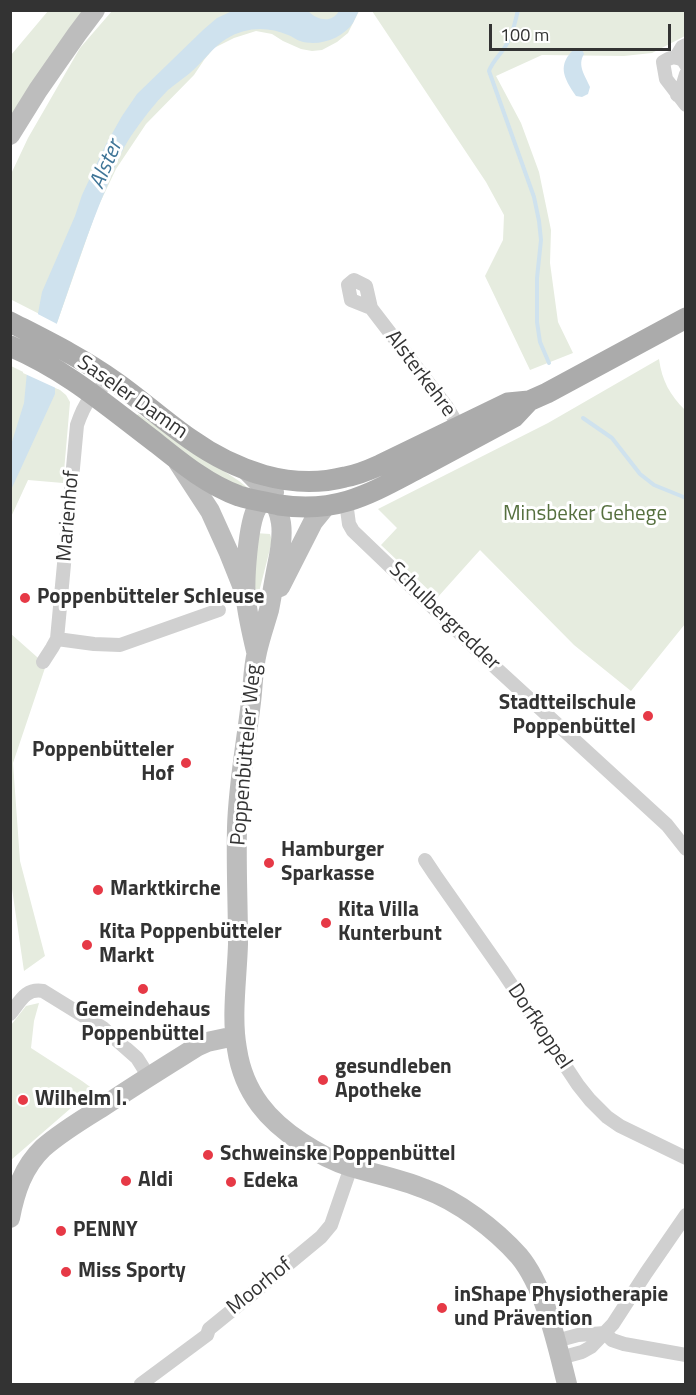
<!DOCTYPE html>
<meta charset="utf-8">
<style>
body{margin:0}
#map{position:relative;width:696px;height:1395px;overflow:hidden;background:#fff;font-family:"Titillium Web",sans-serif}
canvas{display:block}
.frame{position:absolute;inset:0;border:12px solid #333;pointer-events:none}
.scale{position:absolute;left:489px;top:24px;width:182px;height:27px;box-sizing:border-box;border:3px solid #333;border-top:0;padding-left:8px;font-size:18px;line-height:21px;white-space:nowrap;color:#333;-webkit-text-stroke:4px #fff;paint-order:stroke}
</style>
<div id="map">
<canvas width="696" height="1395"></canvas>
<div class="frame"></div>
<div class="scale">100 m</div>
</div>
<script>
const ctx = document.querySelector('canvas').getContext('2d');
ctx.lineJoin = 'round';
function paint(path, color) { ctx.fillStyle = color; ctx.fill(path, 'evenodd'); }
function strokePath(path, color, width, dash) { ctx.strokeStyle = color; ctx.lineWidth = width; ctx.lineCap = dash ? 'butt' : 'round'; ctx.setLineDash(dash || []); ctx.stroke(path); }
function label(font, color, halo, rows, align = 'center') {
  ctx.font = font + ' "Titillium Web",sans-serif'; ctx.lineWidth = 6; ctx.setLineDash([]); ctx.textBaseline = 'middle'; ctx.strokeStyle = halo; ctx.fillStyle = color; for (const [text, x, y, turn = 0] of rows) {
    ctx.save(); ctx.translate(x, y); ctx.rotate((+turn || 0) * Math.PI / 180); ctx.textAlign = isNaN(turn) ? turn : align; if (halo) ctx.strokeText(text, 0, 0); ctx.fillText(text, 0, 0); ctx.restore();
  }
}
const green = new Path2D(`
 M48 11H84L11 118V55Z
 M112 11H359L348 33 337 42 322 50 312 51 301 49 283 41 272 34 256 31 234 38 214 48 204 60 194 75 146 124 116 169 97 209 57 323 12 300 11 298V174L28 138 80 48Z
 M372 11H685V36L652 53 624 56 542 55 496 76 521 123 539 172 551 230 550 263 558 322 573 353 530 370 485 276 503 240 504 215 486 182Z
 M659 359C662 381 670 395 685 410V624L631 691 574 645 480 550 437 598 381 545 397 528 378 509 548 423Z
 M11 366 60 390 66 395 70 402 63 483 28 480 11 517Z
 M138 414 239 481 249 489 212 475 136 417Z
 M255 533 270 534 272 541 258 596 254 595Z
 M10 633 46 665 13 763 20 861 45 956 24 971 11 882Z
 M39 1003 34 1021 31 1048 82 1081 93 1089 11 1160V1025L26 1006Z`);
const water = new Path2D(`
 M252 10 308 11C318 21 332 23 339 11H359C357 14 355 19 353 23 342 39 318 47 300 41 296 40 292 36 288 35 268 26 245 27 226 39 212 48 203 62 190 73 183 79 175 84 168 90 154 104 142 120 131 136 121 151 114 169 107 186 88 231 73 277 57 323L55 335V394L11 490V445L24 403 27 372 42 292 75 216 82 195 105 146 122 116 137 94 203 30 217 18 230 12Z
 M575 48 582 49 584 54C577 66 585 75 590 87L588 94 582 97 576 96C563 77 557 65 575 48Z`);
const pier = new Path2D(`
 M34 312 59 325 58 335V389L23 373Z`);
const stream = new Path2D(`
 M518 10C515 23 512 36 505 47 500 55 492 62 489 71L534 197 539 221 541 240 537 278V322L540 342 549 363
 M583 418 612 438 640 474 654 485 686 498`);
const street = new Path2D(`
 M676 57 682 47 686 45
 M686 65 683 60C675 56 670 57 663 62L666 79 686 105
 M677 95 683 84 686 74
 M371 308 351 300 348 285 354 280 366 286 371 308 447 407 462 432
 M346 502 349 524 353 531 497 669 667 825 686 849
 M57 639 94 644 120 645 219 610
 M43 662 52 648 57 639 77 425C86 399 91 396 112 379
 M425 860 435 875 503 972 578 1085 590 1100 607 1117 620 1126 686 1158
 M10 1014C20 1002 25 988 43 991L103 1028 137 1058 149 1077
 M605 1333 612 1340 624 1344 686 1355
 M556 1341 578 1335 605 1333
 M560 1358 582 1352 591 1347 613 1324 646 1273 686 1215
 M141 1384 207 1335 209 1329 257 1290 321 1237 331 1225 351 1167`);
const secondary = new Path2D(`
 M10 135 38 90 77 34 95 10
 M178 462 210 511 229 553 243 588
 M245 469C261 485 278 499 281 523 283 537 280 552 277 566 274 581 272 595 269 610 265 624 260 638 257 652 253 668 253 686 251 702 246 744 238 786 237 828 236 867 238 906 238 944 237 978 231 1017 237 1049 240 1069 248 1089 260 1105 280 1132 320 1157 351 1167 375 1174 401 1179 425 1189 458 1201 495 1229 519 1256 545 1287 557 1345 567 1384
 M280 587 313 522 326 506
 M256 651C252 634 248 617 246 600 244 581 248 523 257 508 260 501 268 496 274 492
 M10 1218C15 1192 23 1167 43 1148 61 1132 83 1119 104 1106 135 1085 166 1066 198 1046L207 1042 235 1036`);
const primary = new Path2D(`
 M10 322C45 340 82 358 114 381 140 399 164 421 190 439 235 471 291 491 345 477 357 475 369 470 380 465L508 403 529 401
 M10 346C68 371 106 405 155 442 180 462 208 485 239 496 252 500 266 502 279 505 339 514 371 493 421 467 452 450 483 434 514 417L529 401 547 393 686 318`);
const markers = [
 [25,598,6,"#e63946"],
 [648,716,6,"#e63946"],
 [186,763,6,"#e63946"],
 [269,863,6,"#e63946"],
 [98,890,6,"#e63946"],
 [326,923,6,"#e63946"],
 [87,945,6,"#e63946"],
 [143,989,6,"#e63946"],
 [323,1080,6,"#e63946"],
 [23,1100,6,"#e63946"],
 [208,1155,6,"#e63946"],
 [126,1181,6,"#e63946"],
 [231,1182,6,"#e63946"],
 [61,1231,6,"#e63946"],
 [66,1272,6,"#e63946"],
 [442,1308,6,"#e63946"]
];
const streetNames = [
 ["Alsterkehre",420,374,53],
 ["Saseler Damm",132,398,35],
 ["Marienhof",69,516,-85],
 ["Schulbergredder",444,617,44],
 ["Poppenbütteler Weg",247,755,-85],
 ["Dorfkoppel",539,1027,56],
 ["Moorhof",260,1287,-39]
];
const parkNames = [
 ["Minsbeker Gehege",585,515]
];
const poiNames = [
 ["Poppenbütteler Schleuse",37,598],
 ["Stadtteilschule",636,704,"right"],
 ["Poppenbüttel",636,728,"right"],
 ["Poppenbütteler",174,751,"right"],
 ["Hof",174,775,"right"],
 ["Hamburger",281,851],
 ["Sparkasse",281,875],
 ["Marktkirche",110,890],
 ["Kita Villa",338,911],
 ["Kunterbunt",338,935],
 ["Kita Poppenbütteler",99,933],
 ["Markt",99,957],
 ["Gemeindehaus",143,1011,"center"],
 ["Poppenbüttel",143,1035,"center"],
 ["gesundleben",335,1068],
 ["Apotheke",335,1092],
 ["Wilhelm I.",35,1100],
 ["Schweinske Poppenbüttel",220,1155],
 ["Aldi",138,1181],
 ["Edeka",243,1182],
 ["PENNY",73,1231],
 ["Miss Sporty",78,1272],
 ["inShape Physiotherapie",454,1296],
 ["und Prävention",454,1320]
];
const waterNames = [
 ["Alster",107,165,-67]
];
paint(green, '#e6ecdf');
paint(water, '#cfe2ee');
paint(pier, '#fff');
strokePath(stream, '#cfe2ee', 4);
strokePath(street, '#d0d0d0', 14);
strokePath(secondary, '#bdbdbd', 20);
strokePath(primary, '#ababab', 21);
for (const [x, y, r, color] of markers) { const dot = new Path2D(); dot.arc(x, y, r, 0, 2 * Math.PI); ctx.fillStyle = color; ctx.fill(dot); strokePath(dot, '#fff', 2); }
label('21px', '#333', '#fff', streetNames);
label('21px', '#56703f', '#fff', parkNames);
label('bold 21px', '#333', '#fff', poiNames, 'left');
label('italic 22px', '#3f7597', '#fff', waterNames);
</script>
